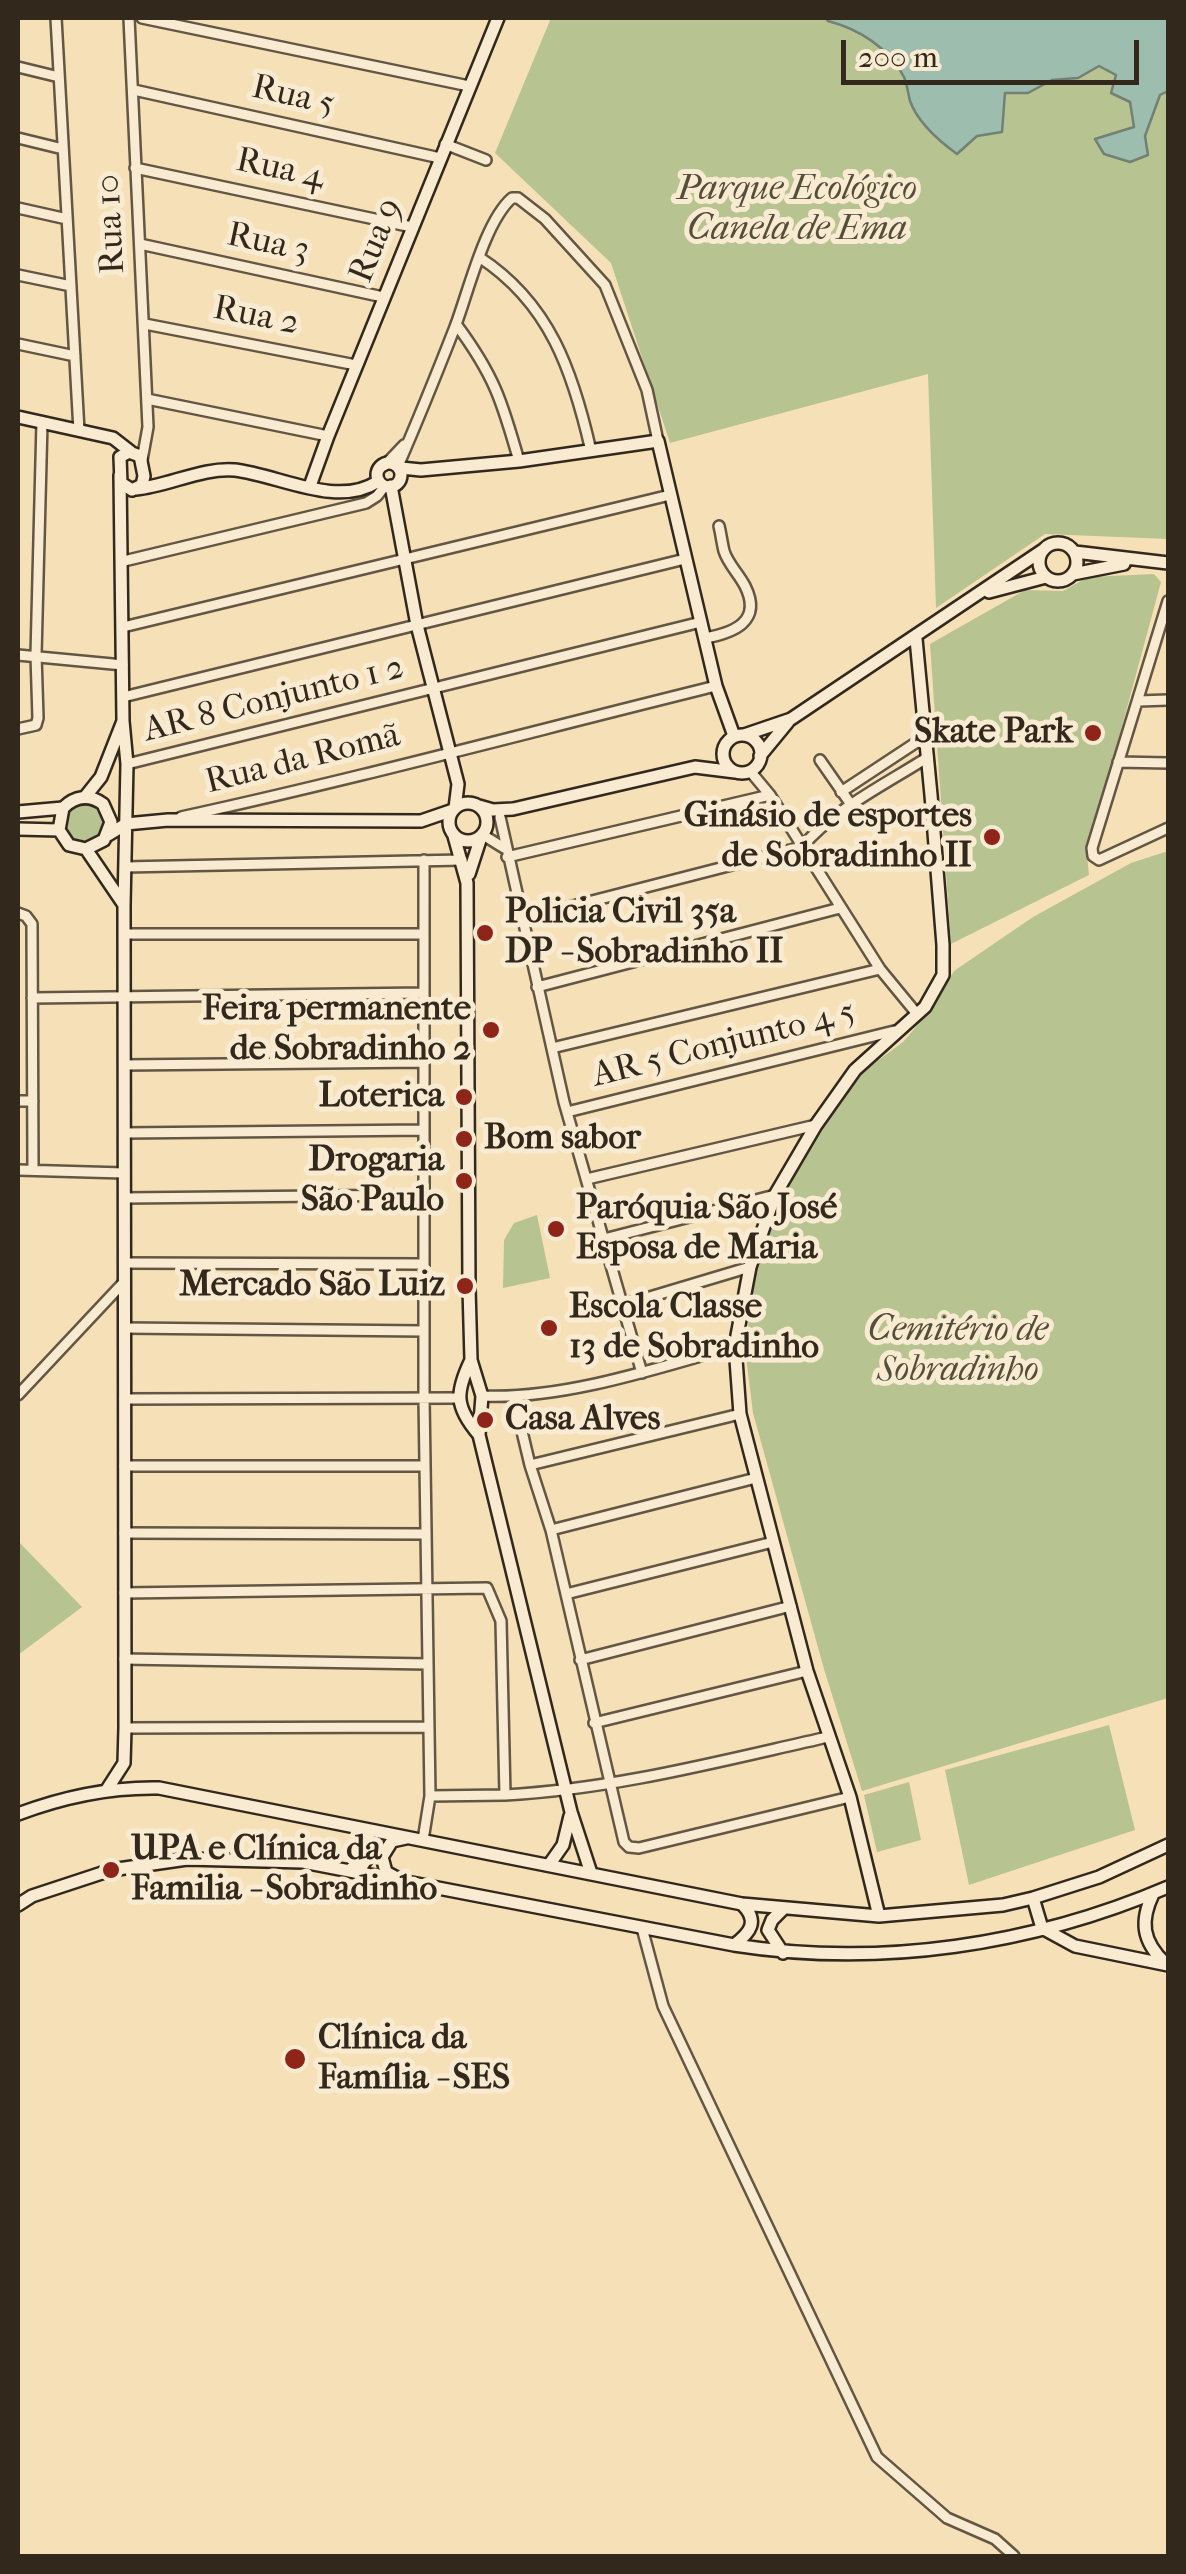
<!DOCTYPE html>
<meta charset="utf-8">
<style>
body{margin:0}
#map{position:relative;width:1186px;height:2574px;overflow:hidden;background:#f6e0b8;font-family:"IM FELL French Canon",serif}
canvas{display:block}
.frame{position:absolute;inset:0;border:20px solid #32281c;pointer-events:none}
.scale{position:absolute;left:841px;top:40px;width:298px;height:45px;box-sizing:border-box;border:5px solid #32281c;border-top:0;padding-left:12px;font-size:30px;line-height:35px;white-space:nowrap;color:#32281c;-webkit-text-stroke:8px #f9ebd1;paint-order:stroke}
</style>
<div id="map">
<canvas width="1186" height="2574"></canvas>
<div class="frame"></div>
<div class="scale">200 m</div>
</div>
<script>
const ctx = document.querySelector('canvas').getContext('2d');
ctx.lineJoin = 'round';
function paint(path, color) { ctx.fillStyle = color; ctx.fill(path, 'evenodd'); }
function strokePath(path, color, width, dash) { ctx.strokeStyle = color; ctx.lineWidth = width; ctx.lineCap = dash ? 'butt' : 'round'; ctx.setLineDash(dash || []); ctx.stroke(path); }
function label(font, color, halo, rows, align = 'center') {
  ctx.font = font + ' "IM FELL French Canon",serif'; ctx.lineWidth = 10; ctx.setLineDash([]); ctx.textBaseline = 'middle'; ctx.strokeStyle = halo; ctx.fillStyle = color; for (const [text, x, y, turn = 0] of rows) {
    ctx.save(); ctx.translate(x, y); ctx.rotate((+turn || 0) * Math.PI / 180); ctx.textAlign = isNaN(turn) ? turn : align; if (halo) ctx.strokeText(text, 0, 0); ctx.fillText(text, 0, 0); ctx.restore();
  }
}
const green = new Path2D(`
 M551 18H1168V539L1045 534 936 608 928 374 670 443 611 263 495 153Z
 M1154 574 1161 582 1087 856 1089 875 951 944 930 644 1025 590 1063 591 1088 577Z
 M76 801 96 803 107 818 103 837 80 846 64 834 63 815Z
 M1168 851V1698L862 1791 824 1669 753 1413 745 1348 755 1274 780 1199 816 1135 861 1073 903 1042 927 1014 954 971 1033 917 1131 863Z
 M537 1215 550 1278 503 1288 504 1240 514 1223Z
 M18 1541 82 1607 18 1655Z
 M1109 1725 1135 1830 969 1885 945 1770Z
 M909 1782 921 1840 877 1852 864 1795Z`);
const water = new Path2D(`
 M826 18H1168V91L1160 95 1145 136 1148 155 1130 162 1104 154 1095 139 1134 127 1130 102 1111 93 1116 75 1099 66 1078 78 1052 80 1028 93H1005L1002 132 977 136 957 154C939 141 918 123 910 101 908 93 907 84 904 77 889 48 859 29 828 21Z`);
const street = new Path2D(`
 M56 18 79 431
 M129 18 148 427 142 460
 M142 18 469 86
 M18 67 59 77
 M134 90 440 158
 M18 138 63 149
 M445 144 486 160
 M135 168 412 227
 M18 208 67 219
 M140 244 383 297
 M479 257C550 303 573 372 591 451
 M18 275 71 286
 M145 324 356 365
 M456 324C494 375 502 401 519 461
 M18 344 75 356
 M147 399 328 436
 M384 466 404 445
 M398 466C418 420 437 373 455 327 468 293 485 221 512 198H518L545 219 605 285 647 390 658 441
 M124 561 366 503 377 496 385 486
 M1168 601 1092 848 1093 856 1099 860 1168 828
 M123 627 670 495
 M705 638C733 633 763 622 745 586 739 574 728 564 724 551 722 543 721 534 719 526
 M18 655 123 665
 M123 697 685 559
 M1138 701 1168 700
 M18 729 36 725 38 718 36 655 42 422
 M820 760 852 806
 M1118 762 1168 763
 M127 764 701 622
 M750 771 770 795 880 969 917 1014
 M841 792 926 736
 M181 817C360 778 537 730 716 686
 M500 817 564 1102 642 1373
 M483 835 504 848
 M802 847C834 809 886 784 928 757
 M507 857 770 795
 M125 867 462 860
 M18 913 26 916 32 924 33 1170
 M522 919 802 847
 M124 934H424
 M537 987 840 908
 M32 998 424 993
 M552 1048 880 969
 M124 1065 424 1062
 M18 1101H33
 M567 1112 894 1031
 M124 1133 424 1130
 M18 1170 124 1173
 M587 1179 816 1125
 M124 1198 424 1195
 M604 1239 775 1195
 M124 1263 424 1264
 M623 1305 750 1267
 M124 1328 424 1331
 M18 1395 124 1282
 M482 1396C562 1400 658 1368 735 1346
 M514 1398 530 1465 551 1530 624 1842 629 1847 639 1848 850 1797
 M124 1399 458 1398
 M530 1465 740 1414
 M124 1466H425
 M551 1530 756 1478
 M124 1533 426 1534
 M124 1593 487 1588 501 1621 505 1795 430 1796
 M566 1594 773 1542
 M124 1659 428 1664
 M580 1660 791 1606
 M594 1723 807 1671
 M125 1728 429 1727
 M505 1795C615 1789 720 1761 828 1737
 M423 1840 430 1796 424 1398V860
 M642 1928 663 2006 877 2457 947 2518 995 2539 1014 2556`);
const secondary = new Path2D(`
 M18 417 113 438 131 452
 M129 452 140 456 144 476 142 485 132 490 121 483 120 457Z
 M377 475a12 12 0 1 1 24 0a12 12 0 1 1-24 0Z
 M401 468 421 470 519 461 658 441 716 686 734 736
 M310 486 328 436 498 18
 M391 486 417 625 458 784 455 808
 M136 489C168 486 203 467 235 470 278 475 337 508 377 482
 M1039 562a19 19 0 1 1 38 0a19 19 0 1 1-38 0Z
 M1075 552 1168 563
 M1073 574 1124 564
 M989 592 1046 577
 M744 735 791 719 1043 550
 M723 754a19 19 0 1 1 38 0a19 19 0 1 1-38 0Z
 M760 756 788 722
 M85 797 101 777 123 721
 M449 822a19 19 0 1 1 38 0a19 19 0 1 1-38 0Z
 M479 806 493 810 513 809 695 767 735 772
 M18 812 63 808
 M18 829 59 830
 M108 835 126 824 168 820 421 821 453 810
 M454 836 467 883 469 1288 471 1360 482 1396 479 1435 571 1812 591 1873
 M86 849 104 840 111 822 103 804C89 794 75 796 63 808L59 830 69 845 86 849 124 905
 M469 874 481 837
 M471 1360C455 1393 455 1407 479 1435
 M106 1791 124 1763 125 1728 124 905 127 764 123 721 120 475
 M18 1814C63 1797 110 1787 159 1788L742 1904 879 1916 1003 1905 1033 1898 1099 1877 1168 1845
 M549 1865 563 1845 570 1816
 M352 1868 361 1867 372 1852 368 1837 359 1828
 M397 1878 386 1872 382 1857 392 1841 406 1838
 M1153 1894C1140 1921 1142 1941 1165 1963
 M1033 1898 1042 1928 1075 1946 1168 1965
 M18 1905 32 1896 111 1870 187 1859 303 1862 734 1945C881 1968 1032 1945 1168 1887
 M782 1910 772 1920 768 1930 783 1953
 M879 1916 850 1797 807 1671 740 1414 735 1346 750 1267 775 1195 816 1125 855 1070 925 1007 943 975V945L931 795 916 639
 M734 1945C751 1932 759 1921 742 1904`);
const markers = [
 [1093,733,10,"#8f2418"],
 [992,837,10,"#8f2418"],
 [485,933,10,"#8f2418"],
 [491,1030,10,"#8f2418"],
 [464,1097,10,"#8f2418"],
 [464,1139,10,"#8f2418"],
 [464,1181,10,"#8f2418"],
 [556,1229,10,"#8f2418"],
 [465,1286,10,"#8f2418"],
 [549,1328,10,"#8f2418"],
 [485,1420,10,"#8f2418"],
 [111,1870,10,"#8f2418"],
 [295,2059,12,"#8f2418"]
];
const streetNames = [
 ["Rua 5",293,97,13],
 ["Rua 4",280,170,12],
 ["Rua 10",112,224,-93],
 ["Rua 9",377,241,-68],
 ["Rua 3",268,244,12],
 ["Rua 2",256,317,11],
 ["AR 8 Conjunto 1 2",274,700,-14],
 ["Rua da Romã",303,760,-14],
 ["AR 5 Conjunto 4 5",724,1045,-14]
];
const parkNames = [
 ["Parque Ecológico",797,190],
 ["Canela de Ema",797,230],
 ["Cemitério de",958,1331],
 ["Sobradinho",958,1371]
];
const poiNames = [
 ["Skate Park",1073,733,"right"],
 ["Ginásio de esportes",972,817,"right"],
 ["de Sobradinho II",972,857,"right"],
 ["Policia Civil 35a",505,913],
 ["DP - Sobradinho II",505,953],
 ["Feira permanente",471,1010,"right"],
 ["de Sobradinho 2",471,1050,"right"],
 ["Loterica",444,1097,"right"],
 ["Bom sabor",484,1139],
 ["Drogaria",444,1161,"right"],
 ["São Paulo",444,1201,"right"],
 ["Paróquia São José",576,1209],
 ["Esposa de Maria",576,1249],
 ["Mercado São Luiz",445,1286,"right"],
 ["Escola Classe",569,1308],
 ["13 de Sobradinho",569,1348],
 ["Casa Alves",505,1420],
 ["UPA e Clínica da",131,1850],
 ["Familia - Sobradinho",131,1890],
 ["Clínica da",318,2039],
 ["Família - SES",318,2079]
];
paint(green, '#b8c392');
paint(water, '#9dbdaf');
strokePath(water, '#728174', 2.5);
strokePath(street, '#635643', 14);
strokePath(secondary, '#32281c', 16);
strokePath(street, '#f9ebd1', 9);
strokePath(secondary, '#f9ebd1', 11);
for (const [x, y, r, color] of markers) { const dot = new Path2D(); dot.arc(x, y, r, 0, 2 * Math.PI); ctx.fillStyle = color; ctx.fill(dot); strokePath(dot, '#f9ebd1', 4); }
label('35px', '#32281c', '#f9ebd1', streetNames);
label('italic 35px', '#544f3a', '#f9ebd1', parkNames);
label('bold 35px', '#32281c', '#f9ebd1', poiNames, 'left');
</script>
